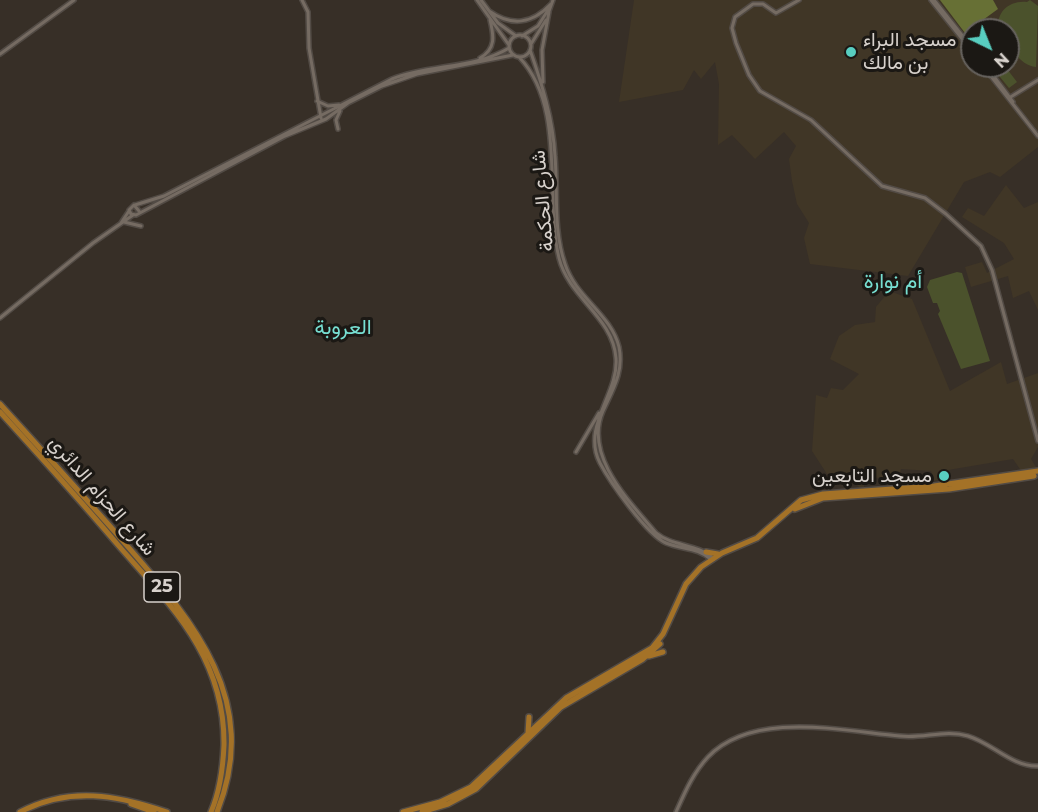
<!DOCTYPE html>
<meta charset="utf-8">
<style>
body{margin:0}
#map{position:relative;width:1038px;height:812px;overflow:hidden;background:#372f27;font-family:Montserrat,sans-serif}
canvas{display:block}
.north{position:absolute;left:960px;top:18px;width:60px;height:60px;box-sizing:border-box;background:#1b1814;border:2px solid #66625e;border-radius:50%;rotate:137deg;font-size:16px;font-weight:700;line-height:24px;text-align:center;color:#d7d1cc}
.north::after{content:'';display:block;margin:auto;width:21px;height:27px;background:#58cec0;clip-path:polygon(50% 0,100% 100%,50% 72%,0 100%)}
</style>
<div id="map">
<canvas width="1038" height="812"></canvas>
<div class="north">N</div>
</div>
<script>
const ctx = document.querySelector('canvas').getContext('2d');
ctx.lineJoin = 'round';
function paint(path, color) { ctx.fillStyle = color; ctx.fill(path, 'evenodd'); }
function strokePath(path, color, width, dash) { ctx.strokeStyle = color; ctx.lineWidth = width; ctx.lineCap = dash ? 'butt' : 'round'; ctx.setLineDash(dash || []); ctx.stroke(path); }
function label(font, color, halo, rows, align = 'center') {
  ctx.font = font + ' Montserrat,Vazirmatn,sans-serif'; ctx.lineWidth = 6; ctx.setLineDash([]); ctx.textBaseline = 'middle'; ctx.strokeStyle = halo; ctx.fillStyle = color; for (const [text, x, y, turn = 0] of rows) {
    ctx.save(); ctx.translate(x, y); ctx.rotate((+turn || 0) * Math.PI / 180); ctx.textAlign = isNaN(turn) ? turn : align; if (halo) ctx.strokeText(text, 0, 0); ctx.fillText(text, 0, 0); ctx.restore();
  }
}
const commercial = new Path2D(`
 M634 0H1038V147L1000 177 990 172 964 182 908 276 810 264 804 238 809 223 797 204 792 181 789 159 796 146 784 132 755 159 732 135 718 145 719 84 715 62 701 79 694 70 683 90 619 102ZM972 30H1008V66H972Z
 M1006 185 1024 208 1038 202V310L1029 291 1013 298 1008 276 971 287 965 267 982 262 987 273 1014 259 1004 243 962 217 968 208 984 216Z
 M889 291 912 299 950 391 1001 362 1007 384 1038 373V447L1031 459 1036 467 1022 472 1013 459 948 470 949 479 934 481 931 471 901 469 898 484 888 486 886 477 865 479 864 487H859L849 476 827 474 812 451 816 395 827 398 831 388 843 390 859 374 830 359 839 336 855 325 875 322 876 307Z`);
const green = new Path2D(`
 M1030 0 1038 6 1036 67C1019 65 1008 46 1008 30H999C995 12 1010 0 1027 2Z
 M1008 51 1017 62 1007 69 1017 82 1009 88 991 66H1008Z
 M957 272 962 273 990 361 961 369 938 314 940 311 937 303H933L927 287 930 280Z`);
const forest = new Path2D(`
 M940 0H993L998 9 965 33Z`);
const minor = new Path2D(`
 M302 0 308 12 309 48 321 118
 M477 0 509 45
 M481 0 498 23 516 36
 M799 0 776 13 763 4H753L735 17 732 28 736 43 749 75 760 91 811 120 882 186 925 198 946 214 981 246 992 270 1038 441
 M931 0 972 51
 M934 0 972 48
 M489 11C512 27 532 24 551 4
 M549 11 553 0
 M509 46a11 11 0 1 1 22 0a11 11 0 1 1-22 0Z
 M522 36 538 26 548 10
 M531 44 546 20
 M530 50C542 84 553 119 555 156 558 191 553 230 565 264 576 298 611 314 619 347 624 372 613 389 603 411 583 456 630 502 656 533 673 547 697 543 714 559
 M0 54 74 0
 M519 57C567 107 544 197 559 258 569 298 613 317 616 358 619 394 581 426 600 463 610 482 647 535 666 543 683 550 697 547 712 560
 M480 58C496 49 494 36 490 20
 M983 66 1038 136
 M986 66 1013 102
 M543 82 542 50 549 12
 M1009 98 1038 80
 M317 101 328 106 339 105
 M338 129 336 120 340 111
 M135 205 164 196 392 79C429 64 475 69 509 48
 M139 211 134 205 129 210 131 214 136 215 285 136 326 119 348 103 382 86 417 74 513 55
 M124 222 141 226
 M121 223 129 211
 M0 318 93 243 133 215
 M576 452 599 413
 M676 812C685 792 693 773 708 757 753 710 843 731 900 736 923 739 945 729 968 736 992 743 1012 767 1038 766`);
const major = new Path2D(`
 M0 404C39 447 78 490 116 533 187 615 264 695 217 812
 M0 412C40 456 80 500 118 545 172 607 225 657 224 745 223 768 220 791 211 812
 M795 509 823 498 949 489 1034 476
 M706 552 718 554
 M649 656 663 652
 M528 733 529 717
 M131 804 154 812
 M20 812C70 786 117 795 167 812
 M403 812 440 802 471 787 566 698 652 648 663 634 686 584 701 567 722 553 757 538 801 500 823 494 934 486 1038 471
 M422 812 448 804 476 789 561 707 643 659 660 644`);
const markers = [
 [851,52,6,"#58cec0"],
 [944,476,6,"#58cec0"]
];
const shields = [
 [162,587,36]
];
const shieldNames = [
 ["25",162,587]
];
const poiNames = [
 ["مسجد البراء",863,40],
 ["بن مالك",863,63],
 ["مسجد التابعين",932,476,"right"]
];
const streetNames = [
 ["شارع الحكمة",543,201,-95],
 ["شارع الحزام الدائري",102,496,49]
];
const neighbourhoodNames = [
 ["أم نوارة",893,282],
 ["العروبة",343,328]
];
paint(commercial, '#403626');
paint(green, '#4b522c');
paint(forest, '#677035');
strokePath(minor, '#524b45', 6);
strokePath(major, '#524b45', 8);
strokePath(minor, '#756b62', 3);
strokePath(major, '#a47227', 5);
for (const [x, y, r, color] of markers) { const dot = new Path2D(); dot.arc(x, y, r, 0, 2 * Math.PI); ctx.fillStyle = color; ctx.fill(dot); strokePath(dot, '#1b1814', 2); }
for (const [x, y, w] of shields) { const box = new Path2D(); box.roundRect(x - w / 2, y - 15, w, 30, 4.5); ctx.fillStyle = '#1b1814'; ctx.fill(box); strokePath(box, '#d7d1cc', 1.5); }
label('bold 18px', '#d7d1cc', null, shieldNames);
label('20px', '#d7d1cc', '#1b1814', poiNames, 'left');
label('20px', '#d7d1cc', '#1b1814', streetNames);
label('21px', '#77dfd2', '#1b1814', neighbourhoodNames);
</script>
